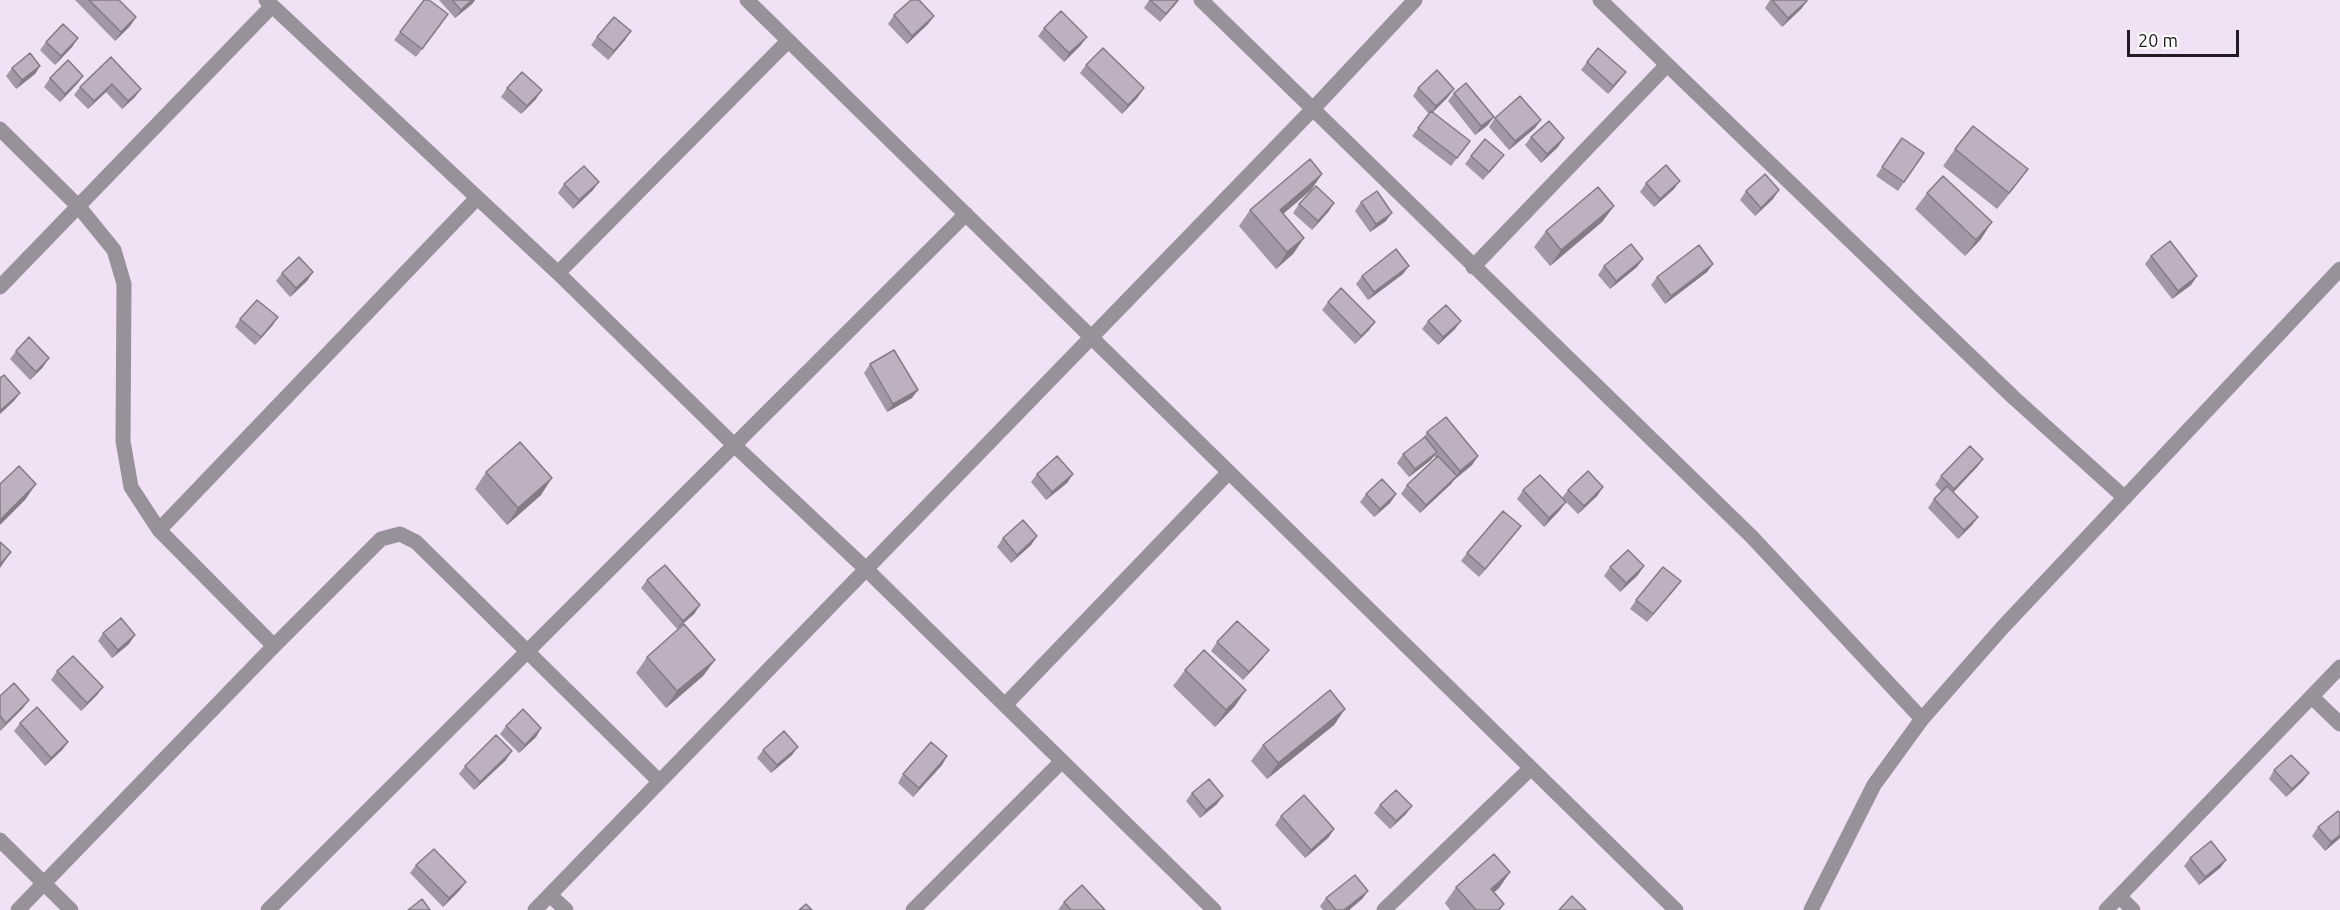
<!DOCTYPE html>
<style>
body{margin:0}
#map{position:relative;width:2340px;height:910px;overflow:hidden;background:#f0e1f4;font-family:Ubuntu,sans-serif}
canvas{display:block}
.scale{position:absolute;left:2127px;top:30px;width:112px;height:27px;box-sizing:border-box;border:3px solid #201b22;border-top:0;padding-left:8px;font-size:18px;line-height:21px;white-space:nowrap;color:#201b22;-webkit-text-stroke:4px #fff;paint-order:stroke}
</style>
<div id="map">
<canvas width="2340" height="910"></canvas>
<div class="scale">20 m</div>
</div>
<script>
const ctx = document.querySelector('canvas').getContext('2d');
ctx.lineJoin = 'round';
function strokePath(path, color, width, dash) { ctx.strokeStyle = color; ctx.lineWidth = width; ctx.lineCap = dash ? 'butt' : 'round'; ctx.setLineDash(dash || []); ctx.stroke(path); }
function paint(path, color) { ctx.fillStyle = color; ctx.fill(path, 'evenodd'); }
const minor = new Path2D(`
 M266 0 558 273 734 445 866 569 1214 910
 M747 0 1676 910
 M1201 0 1752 537 1922 719
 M1600 0 2013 397 2125 498
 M0 129 79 207 114 250 124 284 123 441 131 487 159 530 274 646
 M1473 267 1667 65
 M558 273 788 41
 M0 287 272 6
 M159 530 477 198
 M2312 697 2340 724
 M1005 705 1229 472
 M0 840 71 910
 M550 895 566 910
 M2120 897 2133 910
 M18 910 274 646 381 539 400 534 416 542 659 781
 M268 910 966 214
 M535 910 1312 110 1415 0
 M913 910 1062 761
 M1384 910 1531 768
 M1811 910 1874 785 1922 719 2002 628 2340 269
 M2106 910 2340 667`);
const wall = new Path2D(`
 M75 0H119L136 17 130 26 115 41Z
 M439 0H475L472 4 455 18Z
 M1149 0H1179L1160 22 1144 8Z
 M1770 0H1806L1807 1 1801 9 1782 27 1765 8Z
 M894 15 934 16 928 24 907 44 888 24Z
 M442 23 416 57 394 40 400 32Z
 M1044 28 1081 45 1064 62 1038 36Z
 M597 37 625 40 608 60 591 45Z
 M78 38 72 47 55 65 40 50 46 42Z
 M111 57 135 97 122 109 106 92 88 109 74 95 80 87Z
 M1587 62 1620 80 1608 94 1581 70Z
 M1086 65 1138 97 1122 114 1080 73Z
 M40 66 35 74 16 89 6 76 12 68Z
 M83 76 77 84 60 102 44 87 50 78Z
 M507 88 536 99 521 114 501 97Z
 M1418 88 1448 97 1433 112 1470 141 1451 166 1412 136 1429 114 1413 96Z
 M1454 93 1488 125 1475 135 1448 101Z
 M1495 118 1535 128 1509 150 1489 127Z
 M1531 137 1558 147 1541 163 1525 145Z
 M1902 138 1924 153 1898 191 1876 176Z
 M1955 149 2016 185 1997 209 1943 166Z
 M1471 156 1498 163 1483 180 1465 164Z
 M1322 174 1311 190 1283 214 1304 238 1293 254 1276 269 1239 226 1250 210Z
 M1646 183 1674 189 1654 207 1640 192Z
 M564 184 593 190 573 209 558 193Z
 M1746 191 1773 199 1755 216 1740 200Z
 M1927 193 1981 239 1965 256 1915 209Z
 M1361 202 1386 221 1370 232 1355 211Z
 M1299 204 1329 211 1312 230 1293 213Z
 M1614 206 1602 222 1550 266 1534 247 1546 231Z
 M2151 256 2197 276 2191 285 2172 299 2145 264Z
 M1713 264 1707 272 1665 304 1651 285 1657 277Z
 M1604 266 1637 267 1610 289 1598 275Z
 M313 272 307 281 290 297 276 281 282 273Z
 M1403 274 1368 300 1356 284 1362 276Z
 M1328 302 1375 322 1369 330 1355 344 1322 310Z
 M278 317 272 326 255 345 235 327 240 319Z
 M1428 321 1455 329 1438 345 1422 329Z
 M16 351 43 367 30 380 10 359Z
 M870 364 912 398 887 412 864 373Z
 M1427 432 1478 456 1472 465 1454 480 1451 484 1420 513 1401 494 1407 485 1436 458 1434 456 1431 460 1409 477 1397 463 1403 454 1422 440Z
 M1983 459 1977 467 1953 492 1978 517 1972 525 1958 539 1928 508 1934 499 1941 491 1935 485 1941 476Z
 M486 472 541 495 507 525 475 489Z
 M1037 474H1073L1067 483 1046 500 1031 482Z
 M1603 487 1597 496 1578 514 1563 499 1566 502 1560 510 1544 527 1517 499 1523 490 1562 498 1568 490Z
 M1366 494H1396L1390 503 1374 517 1360 502Z
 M1521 526 1515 534 1479 577 1461 561 1467 553Z
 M1037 536 1031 545 1011 563 997 547 1003 538Z
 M1610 567 1638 575 1620 592 1604 576Z
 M647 580 700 605 694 614 677 629 641 588Z
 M1675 589 1647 622 1630 609 1636 600Z
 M103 633 129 644 112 658 98 641Z
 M1217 642 1263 658 1243 680 1211 651Z
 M647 657 715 660 703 676 666 708 636 673Z
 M1185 670 1235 706 1215 727 1173 686Z
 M57 671 103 687 97 695 81 711 51 680Z
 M0 696 23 708 0 731Z
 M1345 709 1334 725 1267 779 1251 761 1263 745Z
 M20 723 68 742 62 750 45 766 14 731Z
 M506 726 541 728 536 737 519 753 500 734Z
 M763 750 792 755 771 773 757 758Z
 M947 756 942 765 913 797 898 783 903 774Z
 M506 760 474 790 459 774 465 766Z
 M2274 770 2303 781 2286 797 2269 779Z
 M1192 793 1217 804 1200 818 1186 801Z
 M1380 805 1406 814 1390 829 1374 813Z
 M2340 813V838L2325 851 2312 836 2318 827Z
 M1281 816 1334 829 1328 838 1305 858 1275 825Z
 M2190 858 2226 860 2220 868 2199 885 2184 866Z
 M416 865 460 890 443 907 410 873Z
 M1510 872 1499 888 1494 892 1504 904 1500 910H1450L1445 903 1456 887Z
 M1368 891 1362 899 1349 910H1323L1320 906 1326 898Z
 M1064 902 1105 910H1058Z`);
const shadedWall = new Path2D(`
 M472 0H475L472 4 455 18 461 10Z
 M1179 0 1175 5 1160 22 1166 14Z
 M1807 1 1801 9 1782 27 1788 18Z
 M934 16 928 24 907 44 912 36Z
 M136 17 130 26 115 41 121 32Z
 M631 31 625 40 608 60 614 51Z
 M1087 37 1081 45 1064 62 1069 53Z
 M78 38 72 47 55 65 61 56Z
 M40 66 35 74 16 89 22 80Z
 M1626 72 1620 80 1608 94 1613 86Z
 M83 76 77 84 60 102 65 94Z
 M112 84 106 92 88 109 94 101Z
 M1144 88 1138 97 1122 114 1128 105Z
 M141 89 135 97 122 109 128 101Z
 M1454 89 1448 97 1430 115 1436 106Z
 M542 90 536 99 521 114 527 106Z
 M1494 117 1488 125 1475 135 1481 126Z
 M1541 120 1535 128 1509 150 1515 141Z
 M1564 138 1558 147 1541 163 1547 154Z
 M2028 169 2016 185 1997 209 2009 193Z
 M1322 174 1311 190 1269 226 1280 210Z
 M1680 181 1674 189 1654 207 1660 199Z
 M599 182 593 190 573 209 579 200Z
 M1779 190 1773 199 1755 216 1761 208Z
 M1334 203 1329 211 1312 230 1318 221Z
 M1614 206 1602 222 1550 266 1561 250Z
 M1392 213 1386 221 1370 232 1376 224Z
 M1992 222 1981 239 1965 256 1976 240Z
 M1304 238 1293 254 1276 269 1287 252Z
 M1643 259 1637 267 1610 289 1616 281Z
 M1713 264 1707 272 1665 304 1671 296Z
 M1409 266 1403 274 1368 300 1374 292Z
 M313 272 307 281 290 297 296 288Z
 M2197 276 2191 285 2172 299 2178 291Z
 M278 317 272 326 255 345 261 337Z
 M1461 321 1455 329 1438 345 1443 337Z
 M1375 322 1369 330 1355 344 1361 336Z
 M49 358 43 367 30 380 36 372Z
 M918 390 912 398 887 412 893 404Z
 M20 393 14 401 0 414V411Z
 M1437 452 1431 460 1409 477 1415 469Z
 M1478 456 1472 465 1454 480 1460 471Z
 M1983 459 1977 467 1948 498 1954 489Z
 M1073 474 1067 483 1046 500 1052 492Z
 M1457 476 1451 484 1420 513 1426 505Z
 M552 478 541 495 507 525 518 508Z
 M36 484 25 500 0 525V520Z
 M1603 487 1597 496 1578 514 1584 506Z
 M1396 494 1390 503 1374 517 1380 509Z
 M1566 502 1560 510 1544 527 1549 518Z
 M1978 517 1972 525 1958 539 1964 530Z
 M1521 526 1515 534 1479 577 1485 569Z
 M1037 536 1031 545 1011 563 1017 555Z
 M11 552 0 568V564Z
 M1644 566 1638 575 1620 592 1626 583Z
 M1681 581 1675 589 1647 622 1653 614Z
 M700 605 694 614 677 629 683 621Z
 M135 635 129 644 112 658 118 650Z
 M1269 650 1263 658 1243 680 1249 672Z
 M715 660 703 676 666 708 677 691Z
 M103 687 97 695 81 711 87 703Z
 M1246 690 1235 706 1215 727 1226 710Z
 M29 700 23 708 0 731 6 723Z
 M1345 709 1334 725 1267 779 1278 763Z
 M541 728 536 737 519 753 525 745Z
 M68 742 62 750 45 766 51 758Z
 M798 747 792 755 771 773 777 765Z
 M512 751 506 760 474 790 480 782Z
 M947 756 942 765 913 797 919 788Z
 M2309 773 2303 781 2286 797 2292 789Z
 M1223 796 1217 804 1200 818 1206 810Z
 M1412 806 1406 814 1390 829 1396 821Z
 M1334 829 1328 838 1305 858 1311 850Z
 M2340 835V838L2325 851 2331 842Z
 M2226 860 2220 868 2199 885 2205 877Z
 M1510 872 1499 888 1480 905 1491 889Z
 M466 882 460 890 443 907 449 898Z
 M1368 891 1362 899 1349 910H1344Z`);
const building = new Path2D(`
 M89 0H119L136 17 121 32Z
 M424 0H429L448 14 422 49 400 32Z
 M452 0H472L461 10Z
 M911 0H919L934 16 912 36 894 15Z
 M1150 0H1178L1166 14Z
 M1772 0H1806L1807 1 1788 18Z
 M1061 11 1087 37 1069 53 1044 28Z
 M614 17 631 31 614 51 597 37Z
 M63 24 78 38 61 56 46 42Z
 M1103 48 1144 88 1128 105 1086 65Z
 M1598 48 1626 72 1613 86 1587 62Z
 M30 53 40 66 22 80 12 68Z
 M111 57 141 89 128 101 112 84 94 101 80 87Z
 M68 60 83 76 65 94 50 78Z
 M1437 70 1454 89 1436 106 1418 88Z
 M522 72 542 90 527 106 507 88Z
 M1466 83 1494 117 1481 126 1454 93Z
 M1520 96 1541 120 1515 141 1495 118Z
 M1431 111 1470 141 1457 158 1418 128Z
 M1549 121 1564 138 1547 154 1531 137Z
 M1973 126 2028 169 2009 193 1955 149Z
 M1902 138 1924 153 1904 182 1882 167Z
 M1485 139 1504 155 1489 172 1471 156Z
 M1310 159 1322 174 1280 210 1304 238 1287 252 1250 210Z
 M1666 165 1680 181 1660 199 1646 183Z
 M584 166 599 182 579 200 564 184Z
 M1765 174 1779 190 1761 208 1746 191Z
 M1943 176 1992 222 1976 240 1927 193Z
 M1316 186 1334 203 1318 221 1299 204Z
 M1598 187 1614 206 1561 250 1546 231Z
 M1377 191 1392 213 1376 224 1361 202Z
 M2170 241 2197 276 2178 291 2151 256Z
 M1631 244 1643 259 1616 281 1604 266Z
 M1699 245 1713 264 1671 296 1657 277Z
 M1396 249 1409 266 1374 292 1362 276Z
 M299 257 313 272 296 288 282 273Z
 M1341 288 1375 322 1361 336 1328 302Z
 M257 300 278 317 261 337 240 319Z
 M1446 305 1461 321 1443 337 1428 321Z
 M29 337 49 358 36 372 16 351Z
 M894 350 918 390 893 404 870 364Z
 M4 375 20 393 0 411V378Z
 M1446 417 1478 456 1460 471 1427 432Z
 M1425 437 1437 452 1415 469 1403 454Z
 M520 442 552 478 518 508 486 472Z
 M1970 446 1983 459 1954 489 1941 476Z
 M1057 456 1073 474 1052 492 1037 474Z
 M1438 456 1457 476 1426 505 1407 485Z
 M19 466 36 484 0 520V484Z
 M1588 471 1603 487 1584 506 1568 490Z
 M1540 475 1566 502 1549 518 1523 490Z
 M1382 479 1396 494 1380 509 1366 494Z
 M1947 486 1978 517 1964 530 1934 499Z
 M1503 511 1521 526 1485 569 1467 553Z
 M1023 520 1037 536 1017 555 1003 538Z
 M0 542 11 552 0 564Z
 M1628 550 1644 566 1626 583 1610 567Z
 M665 565 700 605 683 621 647 580Z
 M1663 567 1681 581 1653 614 1636 600Z
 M121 618 135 635 118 650 103 633Z
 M1237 621 1269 650 1249 672 1217 642Z
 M684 624 715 660 677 691 647 657Z
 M1204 650 1246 690 1226 710 1185 670Z
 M73 656 103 687 87 703 57 671Z
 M14 683 29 700 6 723 0 716V696Z
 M1330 690 1345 709 1278 763 1263 745Z
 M37 707 68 742 51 758 20 723Z
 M523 709 541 728 525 745 506 726Z
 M784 731 798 747 777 765 763 750Z
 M496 735 512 751 480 782 465 766Z
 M931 742 947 756 919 788 903 774Z
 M2291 755 2309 773 2292 789 2274 770Z
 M1209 779 1223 796 1206 810 1192 793Z
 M1396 790 1412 806 1396 821 1380 805Z
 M1304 795 1334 829 1311 850 1281 816Z
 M2338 811 2340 813V835L2331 842 2318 827Z
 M2211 841 2226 860 2205 877 2190 858Z
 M434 849 466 882 449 898 416 865Z
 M1494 854 1510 872 1491 889 1504 904 1498 910H1476L1456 887Z
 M1355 875 1368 891 1344 910H1336L1326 898Z
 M1082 885 1105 910H1071L1064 902Z
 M1572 896 1586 910H1559Z
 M422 899 430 910H408Z
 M806 904 812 910H799Z`);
strokePath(minor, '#979199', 15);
paint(wall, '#a396a6');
paint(shadedWall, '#857a87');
paint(building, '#beafc1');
strokePath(building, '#857a87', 1.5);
</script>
